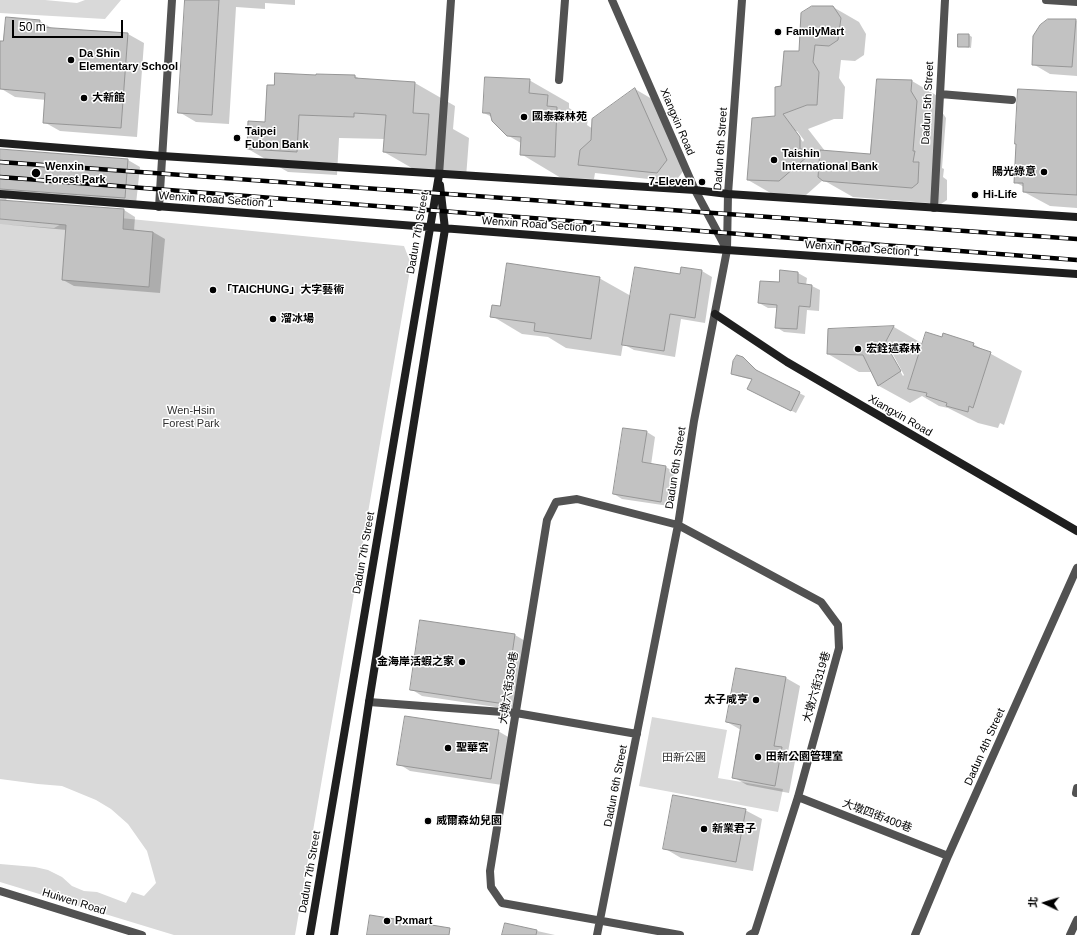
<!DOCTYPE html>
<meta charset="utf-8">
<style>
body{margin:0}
#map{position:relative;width:1077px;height:935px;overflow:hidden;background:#fff;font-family:Arial,"Noto Sans TC",sans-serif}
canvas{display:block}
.north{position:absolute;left:1025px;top:883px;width:40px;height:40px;-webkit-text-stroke:3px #fff;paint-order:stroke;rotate:274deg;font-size:11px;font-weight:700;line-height:16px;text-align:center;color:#000}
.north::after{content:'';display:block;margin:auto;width:14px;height:18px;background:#000;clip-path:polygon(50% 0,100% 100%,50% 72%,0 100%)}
.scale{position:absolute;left:12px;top:20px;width:111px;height:18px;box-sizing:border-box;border:2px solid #000;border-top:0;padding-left:5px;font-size:12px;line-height:14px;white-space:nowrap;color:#000;-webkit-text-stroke:3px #fff;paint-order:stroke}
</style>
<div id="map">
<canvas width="1077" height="935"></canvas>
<div class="north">北</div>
<div class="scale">50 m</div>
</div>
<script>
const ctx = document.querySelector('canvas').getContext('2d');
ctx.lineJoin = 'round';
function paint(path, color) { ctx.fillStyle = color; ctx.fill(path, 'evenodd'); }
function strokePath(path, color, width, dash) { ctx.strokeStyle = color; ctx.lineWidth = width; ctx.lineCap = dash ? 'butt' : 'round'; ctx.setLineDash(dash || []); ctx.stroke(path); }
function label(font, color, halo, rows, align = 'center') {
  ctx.font = font + ' Arial,"Noto Sans TC",sans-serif'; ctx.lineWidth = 3; ctx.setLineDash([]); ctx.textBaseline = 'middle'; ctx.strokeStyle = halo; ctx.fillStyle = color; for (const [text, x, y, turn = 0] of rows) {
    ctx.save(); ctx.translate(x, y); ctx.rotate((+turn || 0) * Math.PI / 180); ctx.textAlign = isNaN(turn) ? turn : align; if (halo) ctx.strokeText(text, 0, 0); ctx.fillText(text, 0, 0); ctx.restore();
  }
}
const green = new Path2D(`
 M0 0H45L77 3 85 0H121L105 19 0 13Z
 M80 214 404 246 411 264 295 935H174L0 882V864L35 867 48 870 62 877 72 886 84 891 97 892 126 903 132 892 144 896 156 883 147 851 128 824 111 809 96 800 62 786 38 784 0 779V224L54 228Z
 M652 717 727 730 718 778 783 789 778 812 639 786Z`);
const shadow = new Path2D(`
 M186 0H295V5L265 3V9L236 7 229 124 196 122 179 112Z
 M833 7 859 22 866 34 864 55 855 61 841 60 839 78 845 87 843 119H834L808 129 825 151 871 155 912 81 941 98 940 109 946 118 942 168 944 169 943 177 947 180V200L941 204 853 197 823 180 806 195H774L748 180 776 117 782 87 800 52ZM795 131H797L804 140 803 142Z
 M1076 20 1077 21V76L1050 74 1033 64Z
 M40 21 53 29 128 34 144 43 137 137 60 131 44 122 46 100 15 97 0 88V42H4Z
 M959 35H969L972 37 971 48 959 46Z
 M355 76 360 79 415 83 455 106 453 129 469 138 466 178 424 175 384 152 385 139 339 138 337 175 288 172 248 149 266 123Z
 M529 80 569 103V108L588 119 587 125 593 129 635 89 652 99 684 170 675 182 595 173 594 179 561 178 521 154V143L507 135 492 117 484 113Z
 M1077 93V208L1050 206 1024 192V187L1015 182Z
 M0 150 128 160 140 167 136 204 7 197 6 201 124 210 135 217 134 231 153 232 165 239 160 293 74 286 63 280 67 230 0 224Z
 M702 271 712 277 705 323 681 319 675 357 634 350 623 344 621 356 566 348 548 337 522 334 492 316 501 308 599 278 631 296 681 276Z
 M781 271 798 273 807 278 806 285 812 286 820 290 819 311 807 310 805 334 784 332 776 327 777 308H768L759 303 780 283Z
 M894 327 923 344 943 338 973 344 1022 371 1004 425 1000 423 998 428 978 423 948 408 939 406 922 396 910 403 879 386 872 372H859L828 354V330ZM886 345H888L904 375 903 376Z
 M747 361 760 373 805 396 796 413 753 391V380L737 376 732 373Z
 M647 432 655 437 651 465 666 467 674 472 669 506 622 499 614 494Z
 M421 621 515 635 527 642 516 710 422 696 411 689Z
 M736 670 786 678 800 686 788 752 796 756 789 793 747 785 733 777 741 730 727 722Z
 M498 731 510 738 502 785 410 771 399 764Z
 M745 810 762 819 753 871 681 858 664 848Z
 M506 924 555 935H503Z`);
const building = new Path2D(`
 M185 0H219L212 115 178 113Z
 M812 6H833L841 18 838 40 829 46 815 45 813 62 819 72 817 105H807L783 114 800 137V149L815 150 779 181 747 180 752 118 775 116V87L781 86 784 51H799L801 13Z
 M6 17 40 20 39 27 128 33 121 128 43 123 45 93 0 89V41H3Z
 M1048 19H1076L1072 67 1032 65 1033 36 1040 25Z
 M958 34H969V47H958Z
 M275 73 316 75V74L355 75V78L415 82 413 113 429 114 426 155 383 152 386 115 354 113V117L299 115 297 152 247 149 248 121 265 122 267 85H274Z
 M485 77 530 79 529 93 548 95 547 106 557 107 555 157 520 155 521 137 507 136 492 121 490 113H483Z
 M877 79 912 80 911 91 917 101 913 151H915L913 162H919L918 183 912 188 823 181 818 177 820 150 870 154Z
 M635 88 667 160 657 173 578 165 580 150 591 140 592 119Z
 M1018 89 1077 92V195L1023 192V183H1014L1016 144H1015Z
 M0 149 128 159 125 198 0 189Z
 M0 200 124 209 123 229 153 232 149 287 62 280 66 225 0 219Z
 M507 263 600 277 591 339 534 331 535 323 490 317 492 305 500 306Z
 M635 267 680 274 681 267 702 270 695 318 670 314 664 351 622 345Z
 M780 270 798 272V283L812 285 810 307 799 306 797 329 775 328 777 305 758 303 760 281 779 282Z
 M894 326 885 343 901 371 878 386 863 355 827 354 828 329Z
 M926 332 942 337 943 333 974 343 973 346 991 352 973 408 969 406 968 412 946 406 947 403 926 396 927 393 908 389Z
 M737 355 743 357 756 370 800 392 791 411 747 389 752 379 731 374 733 361Z
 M623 428 647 431 642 462 666 466 661 502 613 494Z
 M420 620 515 634 505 704 410 690Z
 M736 668 786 677 774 746 782 747 775 786 732 778 741 725 726 722Z
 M405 716 499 730 491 779 397 765Z
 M673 795 746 809 736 862 663 849Z
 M370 915 450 928 449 935H367Z
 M505 923 537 930 536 935H502Z`);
const street = new Path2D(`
 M612 0 695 190 727 250
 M1046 0 1077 2
 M559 80 565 0
 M940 94 1012 100
 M439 175 451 0
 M159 207 172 0
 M934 208 945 0
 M369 702 516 713 637 734
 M1076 793 1077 788
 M798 797 948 856
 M0 891 142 935
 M597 935 678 525 694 421 727 250 728 194 742 0
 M680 935 502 903 491 887 490 871 547 520 556 502 577 499 678 525 821 602 838 625 839 648 798 797 755 932 750 935
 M915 935 948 856 1077 568
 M1070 935 1077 920`);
const secondary = new Path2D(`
 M0 143 162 156 695 190 728 194 1077 217
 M0 194 727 250 1077 274
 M715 314 787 362 1077 531
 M310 935 439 175
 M334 935 369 702 445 229 440 185`);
const rail = new Path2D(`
 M0 162 1077 239
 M0 177 1077 260`);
const markers = [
 [778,32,4,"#000"],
 [71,60,4,"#000"],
 [84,98,4,"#000"],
 [524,117,4,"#000"],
 [237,138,4,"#000"],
 [774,160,4,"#000"],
 [1044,172,4,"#000"],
 [36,173,5,"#000"],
 [702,182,4,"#000"],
 [975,195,4,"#000"],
 [213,290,4,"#000"],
 [273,319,4,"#000"],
 [858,349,4,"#000"],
 [462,662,4,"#000"],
 [756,700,4,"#000"],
 [448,748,4,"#000"],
 [758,757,4,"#000"],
 [428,821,4,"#000"],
 [704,829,4,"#000"],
 [387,921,4,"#000"]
];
const poiNames = [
 ["FamilyMart",786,32],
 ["Da Shin",79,54],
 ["Elementary School",79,67],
 ["大新館",92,98],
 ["國泰森林苑",532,117],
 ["Taipei",245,132],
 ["Fubon Bank",245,145],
 ["Taishin",782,154],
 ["International Bank",782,167],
 ["Wenxin",45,167],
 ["Forest Park",45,180],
 ["陽光綠意",1036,172,"right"],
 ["7-Eleven",694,182,"right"],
 ["Hi-Life",983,195],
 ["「TAICHUNG」大字藝術",221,290],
 ["溜冰場",281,319],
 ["宏銓述森林",866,349],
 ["金海岸活蝦之家",454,662,"right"],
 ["太子咸亨",748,700,"right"],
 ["聖華宮",456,748],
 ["田新公園管理室",766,757],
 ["威爾森幼兒園",436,821],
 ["新業君子",712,829],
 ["Pxmart",395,921]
];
const streetNames = [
 ["Dadun 5th Street",928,103,-87],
 ["Xiangxin Road",677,122,67],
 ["Dadun 6th Street",721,149,-86],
 ["Wenxin Road Section 1",216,200,4],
 ["Wenxin Road Section 1",539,225,4],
 ["Dadun 7th Street",418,233,-80],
 ["Wenxin Road Section 1",862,249,4],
 ["Xiangxin Road",900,416,30],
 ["Dadun 6th Street",676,468,-81],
 ["Dadun 7th Street",364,553,-80],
 ["大墩六街319巷",817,687,-74],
 ["大墩六街350巷",509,688,-81],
 ["Dadun 4th Street",985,747,-66],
 ["Dadun 6th Street",616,786,-79],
 ["大墩四街400巷",877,816,21],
 ["Dadun 7th Street",310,872,-80],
 ["Huiwen Road",74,902,17]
];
const parkNames = [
 ["Wen-Hsin",191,411],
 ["Forest Park",191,424],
 ["田新公園",684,758]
];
paint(green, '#d9d9d9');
paint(shadow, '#0003');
paint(building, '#c2c2c2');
strokePath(building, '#969696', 1);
strokePath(street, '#525252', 8);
strokePath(secondary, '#1f1f1f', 8);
strokePath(rail, '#000', 4.5);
strokePath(rail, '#fff', 3, [9]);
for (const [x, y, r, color] of markers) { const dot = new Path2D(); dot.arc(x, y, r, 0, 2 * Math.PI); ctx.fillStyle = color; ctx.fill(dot); strokePath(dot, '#fff', 1.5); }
label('bold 11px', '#000', '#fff', poiNames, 'left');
label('11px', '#000', '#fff', streetNames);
label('11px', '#303030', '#fff', parkNames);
</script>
